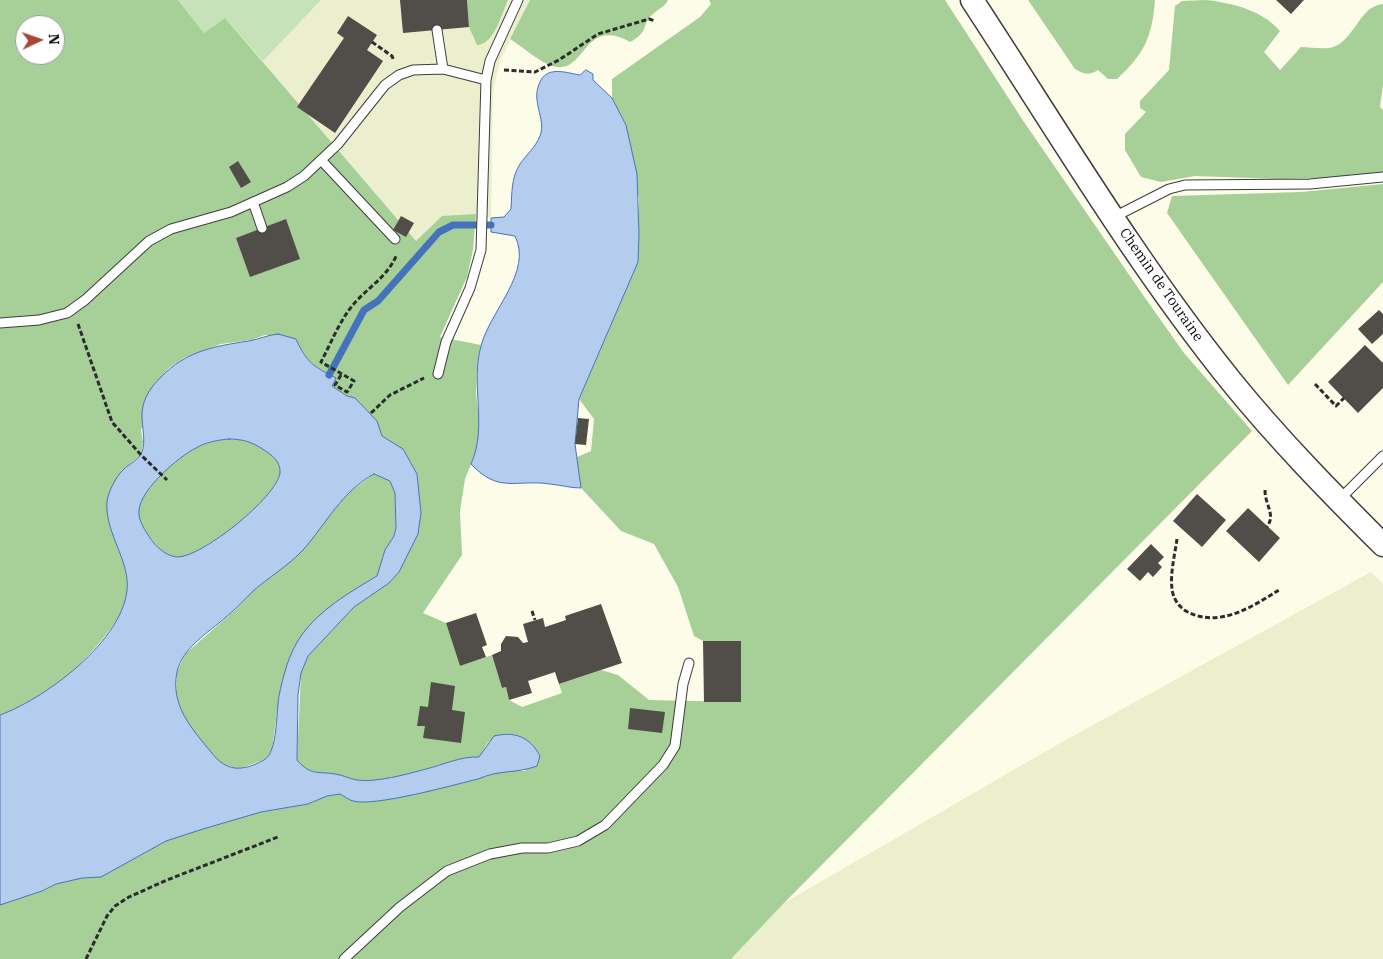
<!DOCTYPE html>
<style>
body{margin:0}
#map{position:relative;width:1383px;height:959px;overflow:hidden;background:#fcfce9;font-family:"IBM Plex Serif",serif}
canvas{display:block}
.north{position:absolute;left:15px;top:15px;width:50px;height:50px;box-sizing:border-box;background:#fff;border:1px solid #9d9d9d;border-radius:50%;rotate:87deg;font-size:14px;font-weight:700;line-height:20px;text-align:center;color:#0a0a0a}
.north::after{content:'';display:block;margin:auto;width:18px;height:22px;background:#a74734;clip-path:polygon(50% 0,100% 100%,50% 72%,0 100%)}
</style>
<div id="map">
<canvas width="1383" height="959"></canvas>
<div class="north">N</div>
</div>
<script>
const ctx = document.querySelector('canvas').getContext('2d');
ctx.lineJoin = 'round';
function paint(path, color) { ctx.fillStyle = color; ctx.fill(path, 'evenodd'); }
function strokePath(path, color, width, dash) { ctx.strokeStyle = color; ctx.lineWidth = width; ctx.lineCap = dash ? 'butt' : 'round'; ctx.setLineDash(dash || []); ctx.stroke(path); }
function label(font, color, halo, rows, align = 'center') {
  ctx.font = font + ' "IBM Plex Serif",serif'; ctx.lineWidth = 5; ctx.setLineDash([]); ctx.textBaseline = 'middle'; ctx.strokeStyle = halo; ctx.fillStyle = color; for (const [text, x, y, turn = 0] of rows) {
    ctx.save(); ctx.translate(x, y); ctx.rotate((+turn || 0) * Math.PI / 180); ctx.textAlign = isNaN(turn) ? turn : align; if (halo) ctx.strokeText(text, 0, 0); ctx.fillText(text, 0, 0); ctx.restore();
  }
}
const farmland = new Path2D(`
 M321 0H530L500 61 493 91 491 218 476 214 416 241 204 33 225 18 263 61Z
 M1371 572 1383 584V959H731L784 903 1055 746Z`);
const green = new Path2D(`
 M178 0H321L263 61 225 18 204 33Z`);
const forest = new Path2D(`
 M0 0H178L204 33 225 18 416 241 442 216 476 214 473 250 467 277 440 337 481 345 477 365 476 394 480 426 476 452 465 479 460 511 462 555 423 613 446 623 460 666 492 655 502 688 506 687 509 700 522 707 562 693 559 684 601 670 618 675 649 700 740 702 703 641 694 636 678 587 654 544 621 531 581 488 575 458 591 451 594 419 579 399 638 262 639 199 626 125 612 98V79L700 17 711 4 709 0H945L1024 122 1143 295 1184 353 1252 431 784 903 731 959H0V905L42 891 56 884 82 878 101 876 166 841 203 828 261 812 308 804 327 796 340 794 353 801 368 802 453 785 508 770 525 771 540 756C530 737 510 726 490 741 486 744 483 752 479 757 462 756 443 765 426 769 408 774 375 783 357 780 350 779 343 775 335 774 317 771 311 776 297 760L301 673 308 656 354 607 389 583 399 572 421 513 417 474 403 449 382 436 377 421 355 398 347 396 332 386 335 378C314 366 306 362 296 339L265 335 251 340 221 344 184 358 169 368 160 378 141 430 143 442 141 455 121 471C119 484 110 520 113 531 118 553 129 569 128 593 125 622 72 676 48 691 34 700 16 709 0 715ZM25 25H55V55H25Z
 M467 0H508C502 13 494 45 477 45L469 27Z
 M530 0H668C664 8 659 8 653 14 641 24 650 32 630 42 584 17 586 71 557 67 544 66 523 47 510 39Z
 M1028 0H1155C1152 37 1145 53 1117 79H1108L1098 70C1089 76 1084 74 1075 69Z
 M1206 0C1232 3 1262 10 1280 31L1264 52 1280 70 1301 47C1310 47 1324 50 1333 47 1355 40 1359 6 1383 4V84L1380 107 1383 110V172L1335 178 1279 179 1195 176 1161 182 1141 177 1125 150V134L1146 112 1140 108V101L1169 70 1175 6 1182 1Z
 M1383 184V282L1288 385 1167 213 1172 196 1301 192Z
 M229 439C242 439 253 442 264 450 272 455 281 462 280 473 277 497 201 558 177 557 166 556 156 547 150 538 145 530 138 521 139 510 141 489 178 457 196 448 206 442 218 440 229 439Z
 M374 474 390 481 395 493 396 528 394 536 385 550 377 576 332 605 283 682 279 697 272 750 266 759 239 769 220 764 195 735 179 707 176 692 177 672 185 654 235 610 253 591 301 552 345 495Z`);
const water = new Path2D(`
 M586 70 593 74V80L612 98 626 125 637 174 639 234 638 262 579 399 575 444 581 488C570 488 561 485 550 484 516 479 499 494 471 464 488 426 470 385 481 346 490 311 533 272 515 236L491 232V218L504 217 511 209C512 193 511 178 520 164 527 154 535 148 540 136 547 118 529 101 541 80 549 66 567 73 580 75Z
 M278 334 296 339C306 362 314 367 336 378L332 386 347 396 355 398 377 421 382 436 403 449 417 474 421 513 418 534 399 572 389 583 354 607 308 656 301 673 298 695 297 760C311 776 317 771 335 774 343 775 350 779 357 780 375 783 408 774 426 769 443 765 461 756 479 757L494 736C515 731 530 737 540 756L537 766C516 774 501 769 478 779 453 785 375 807 353 801 349 800 344 796 340 794L327 796 308 804 261 812 203 829 166 841 101 877 82 878 56 884 42 891 0 905V715C47 698 133 634 127 579 124 553 105 529 107 502 108 492 116 476 124 469 128 465 138 460 141 454 148 441 139 421 143 406 146 394 152 386 161 377 186 351 215 346 249 341 259 339 268 335 278 334ZM229 439C242 439 253 442 264 450 272 455 281 462 280 473 277 497 201 558 177 557 166 556 156 547 150 538 145 530 138 521 139 510 141 489 178 457 196 448 206 442 218 440 229 439ZM374 474 390 481 395 493 396 528 394 536 385 550 377 576C350 592 319 610 301 636 289 653 283 676 279 696 276 712 278 752 264 760 242 772 226 772 211 752 192 729 170 705 177 672 182 648 208 633 226 617 236 609 244 600 253 591 269 577 288 566 303 550 326 524 342 491 374 474Z`);
const stream = new Path2D(`
 M329 375 364 310 378 301 439 232 453 225H491`);
const building = new Path2D(`
 M400 0H467L469 27 403 33Z
 M1276 0H1304L1291 14Z
 M348 16 377 35 367 50 383 61 335 133 297 107 344 38 337 33Z
 M238 161 251 182 241 188 229 167Z
 M401 216 414 223 406 237 393 230Z
 M286 219 300 259 250 277 236 238Z
 M1379 310 1383 314V334L1372 344 1358 329Z
 M1365 345 1383 363V388L1358 413 1328 382Z
 M578 418 589 419 586 445 575 444Z
 M1197 494 1226 520 1202 547 1173 521Z
 M1248 508 1280 538 1259 562 1226 531Z
 M1151 544 1164 557 1158 563 1162 567 1153 577 1148 572 1140 581 1127 569Z
 M601 604 622 663 559 684 555 672 528 681 532 693 509 700 506 687 502 688 492 655 501 651V644L506 636 518 637 523 643 528 642 523 624 543 618 545 627 566 620 565 616Z
 M476 613 487 645 482 647 486 657 460 666 446 623Z
 M703 641H741V702H704Z
 M431 682 455 686 452 710 465 712 461 743 423 738 425 726H417L420 706 428 707Z
 M630 708 665 712 662 733 628 729Z`);
const path = new Path2D(`
 M372 42 392 56 394 61
 M504 70 535 72 559 60 598 34 649 19 655 21
 M78 324 112 422 141 455 167 480
 M341 375 335 385 347 392 354 381 321 362C330 345 338 325 349 310 364 289 387 279 397 254
 M1315 384 1336 406 1344 398
 M371 413 390 395 424 378
 M1265 490C1265 506 1276 514 1267 527
 M1177 539C1175 554 1170 573 1172 589 1173 598 1178 606 1186 611 1218 629 1252 607 1279 590
 M532 611 535 620
 M86 959 107 916 115 906 129 897 167 880 278 837`);
const service = new Path2D(`
 M437 30 443 69
 M322 161 395 239
 M253 202 262 228
 M1114 217 1169 189 1185 185 1310 184 1383 177
 M0 323 39 320 67 313 85 300 149 241 171 229 231 212 287 187 304 176 338 144 385 85 399 75 413 70 443 69 486 80
 M438 374 446 342 470 288 481 250 486 80 490 61 518 0
 M1339 500 1383 456
 M344 959 400 907 447 871 490 854 522 848H548L578 841 605 825 663 765 675 746 683 684 689 663`);
const tertiary = new Path2D(`
 M972 0C1056 128 1135 262 1231 381 1278 439 1330 492 1383 545`);
const streetNames = [
 ["Chemin de Touraine",1161,285,55]
];
paint(farmland, '#ebefcd');
paint(green, '#c5e2b8');
paint(forest, '#a7d099');
paint(water, '#b4cced');
strokePath(water, '#4473bb', 1);
strokePath(stream, '#4473bb', 7);
paint(building, '#514d48');
strokePath(service, '#3d3d3d', 11);
strokePath(tertiary, '#3d3d3d', 25);
strokePath(path, '#2c2c2c', 3, [5, 2.5]);
strokePath(service, '#fff', 9);
strokePath(tertiary, '#fff', 22);
label('14px', '#0a0a0a', '#fff', streetNames);
</script>
